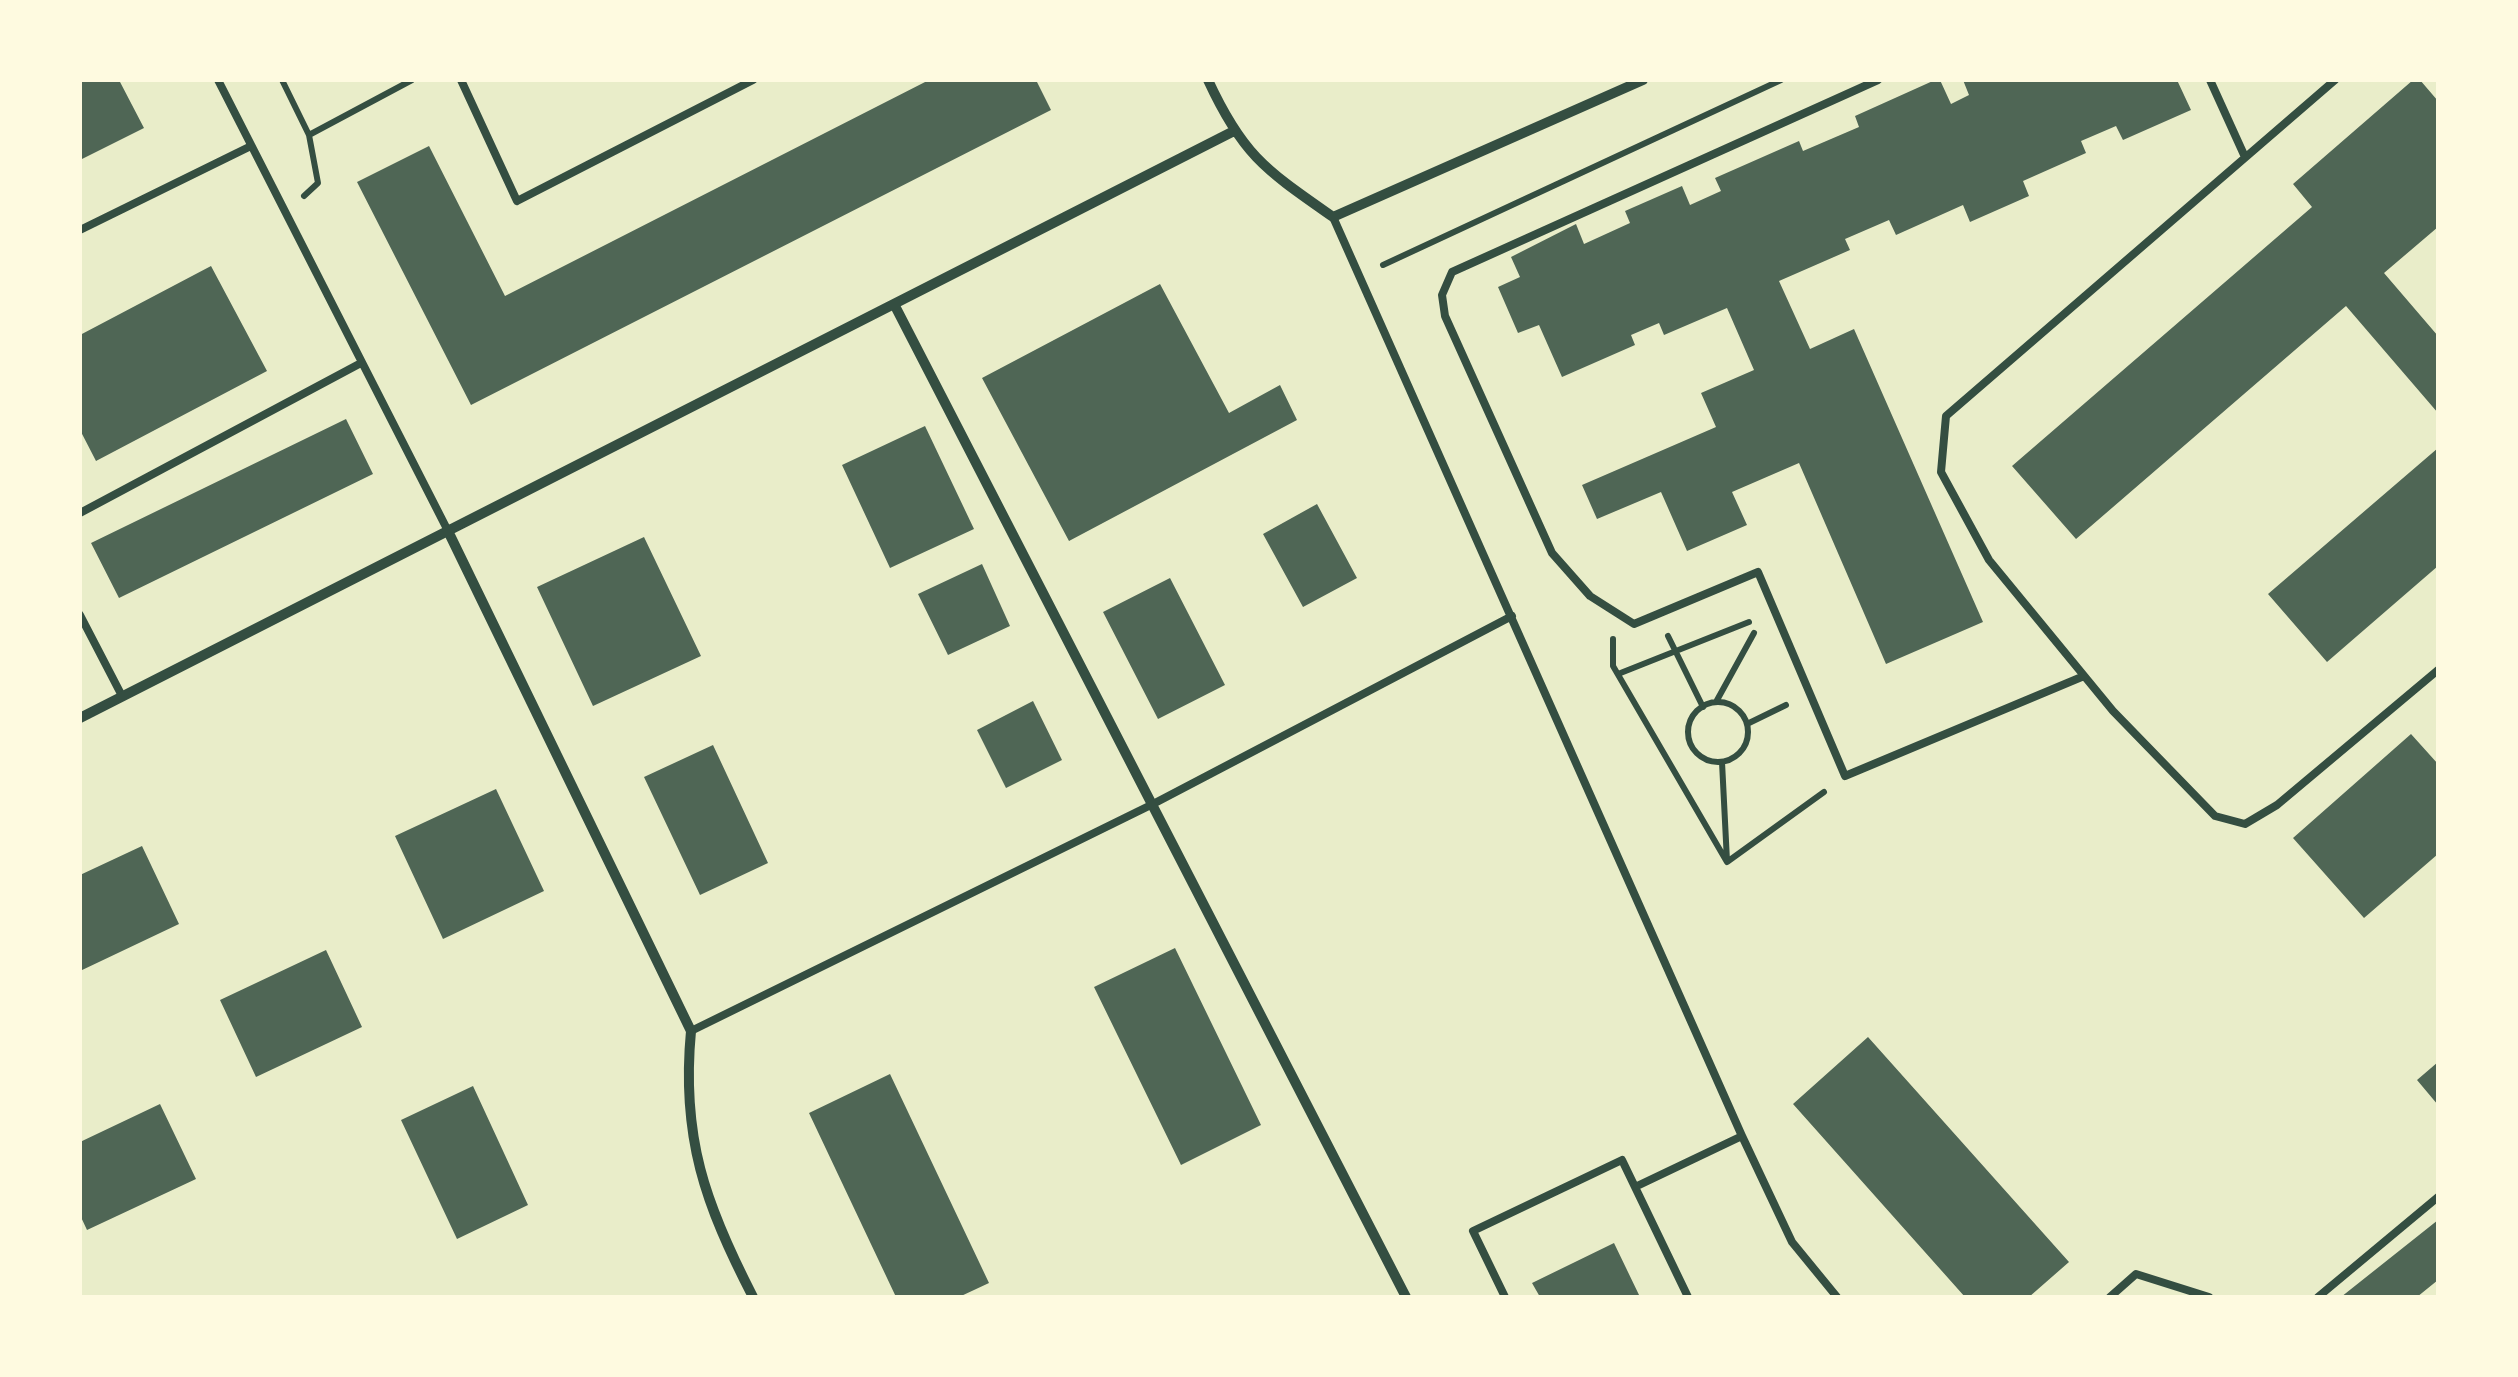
<!DOCTYPE html>
<style>
body{margin:0}
#map{position:relative;width:2518px;height:1377px;overflow:hidden;background:#e9edc9;font-family:Manrope,sans-serif}
canvas{display:block}
.frame{position:absolute;inset:0;border:82px solid #fefae0;pointer-events:none}
</style>
<div id="map">
<canvas width="2518" height="1377"></canvas>
<div class="frame"></div>
</div>
<script>
const ctx = document.querySelector('canvas').getContext('2d');
ctx.lineJoin = 'round';
function paint(path, color) { ctx.fillStyle = color; ctx.fill(path, 'evenodd'); }
function strokePath(path, color, width, dash) { ctx.strokeStyle = color; ctx.lineWidth = width; ctx.lineCap = dash ? 'butt' : 'round'; ctx.setLineDash(dash || []); ctx.stroke(path); }
const building = new Path2D(`
 M80 80H119L144 128 80 160Z
 M929 80H1036L1051 110 471 405 357 182 429 146 505 296Z
 M1935 80H1940L1951 104 1969 95 1963 80H2177L2191 110 2123 140 2116 126 2081 141 2086 153 2023 181 2029 196 1970 222 1963 205 1896 235 1889 220 1845 239 1850 250 1779 281 1810 349 1854 329 1983 622 1886 664 1799 463 1732 492 1747 525 1687 551 1661 492 1597 519 1582 485 1716 427 1701 393 1754 370 1727 308 1664 335 1659 323 1631 335 1635 345 1562 377 1539 325 1518 333 1498 287 1520 277 1511 257 1576 224 1584 244 1630 223 1625 211 1682 186 1690 205 1721 191 1715 178 1799 141 1803 151 1859 127 1855 116Z
 M2413 80H2420L2438 101V227L2384 273 2438 336V413L2346 306 2076 539 2012 466 2312 207 2293 184Z
 M211 266 267 371 96 461 80 430V335Z
 M1160 284 1229 413 1280 385 1297 420 1069 541 982 378Z
 M346 419 373 474 119 598 91 543Z
 M925 426 974 529 890 568 842 465Z
 M2438 448V566L2327 662 2268 594Z
 M1317 504 1357 578 1303 607 1263 534Z
 M644 537 701 656 593 706 537 587Z
 M982 564 1010 626 948 655 918 594Z
 M1170 578 1225 685 1158 719 1103 612Z
 M1033 701 1062 760 1006 788 977 730Z
 M2411 734 2438 764V854L2364 918 2293 838Z
 M713 745 768 863 700 895 644 777Z
 M496 789 544 891 443 939 395 836Z
 M142 846 179 924 80 971V875Z
 M1175 948 1261 1125 1181 1165 1094 987Z
 M326 950 362 1027 256 1077 220 1000Z
 M1868 1037 2069 1262 2029 1297H1965L1793 1104Z
 M2438 1062V1105L2417 1080Z
 M890 1074 989 1283 959 1297H896L809 1113Z
 M473 1086 528 1205 457 1239 401 1120Z
 M160 1104 196 1179 87 1230 80 1215V1142Z
 M2438 1220V1280L2417 1297H2341Z
 M1614 1243 1640 1297H1540L1532 1283Z`);
const path = new Path2D(`
 M282 80 309 135
 M304 196 318 183 309 135 412 80
 M1383 265 1781 80
 M1668 636 1703 707
 M1613 639V666L1727 862 1824 792
 M1618 674 1749 622
 M1716 702 1754 633
 M1688 732a30 30 0 1 1 60 0a30 30 0 1 1-60 0Z
 M1747 724 1786 705
 M1722 762 1727 861`);
const service = new Path2D(`
 M218 80 447 529
 M461 80 517 201 753 80
 M1878 80 1452 272 1442 295 1445 316 1552 553 1590 596 1634 624 1758 572 1845 776 2084 676
 M2210 80 2245 157
 M2335 80 1946 416 1941 472 1989 560 2113 711 2215 816 2245 824 2277 805 2438 670
 M1333 217 1742 1136 1792 1242 1837 1297
 M80 230 251 146
 M80 513 361 363
 M80 615 121 694
 M691 1031 1153 804 1512 616
 M1505 1297 1473 1231 1622 1160 1635 1187
 M1688 1297 1635 1187 1742 1136
 M2110 1297 2136 1274 2209 1297
 M2318 1297 2438 1197`);
const minor = new Path2D(`
 M1208 80C1243 156 1266 170 1333 217L1643 80
 M894 304 1406 1297
 M447 529 691 1031C681 1137 705 1204 753 1297
 M80 718 1232 132`);
paint(building, '#4f6655');
strokePath(path, '#344e41', 6);
strokePath(service, '#344e41', 8);
strokePath(minor, '#344e41', 10);
</script>
